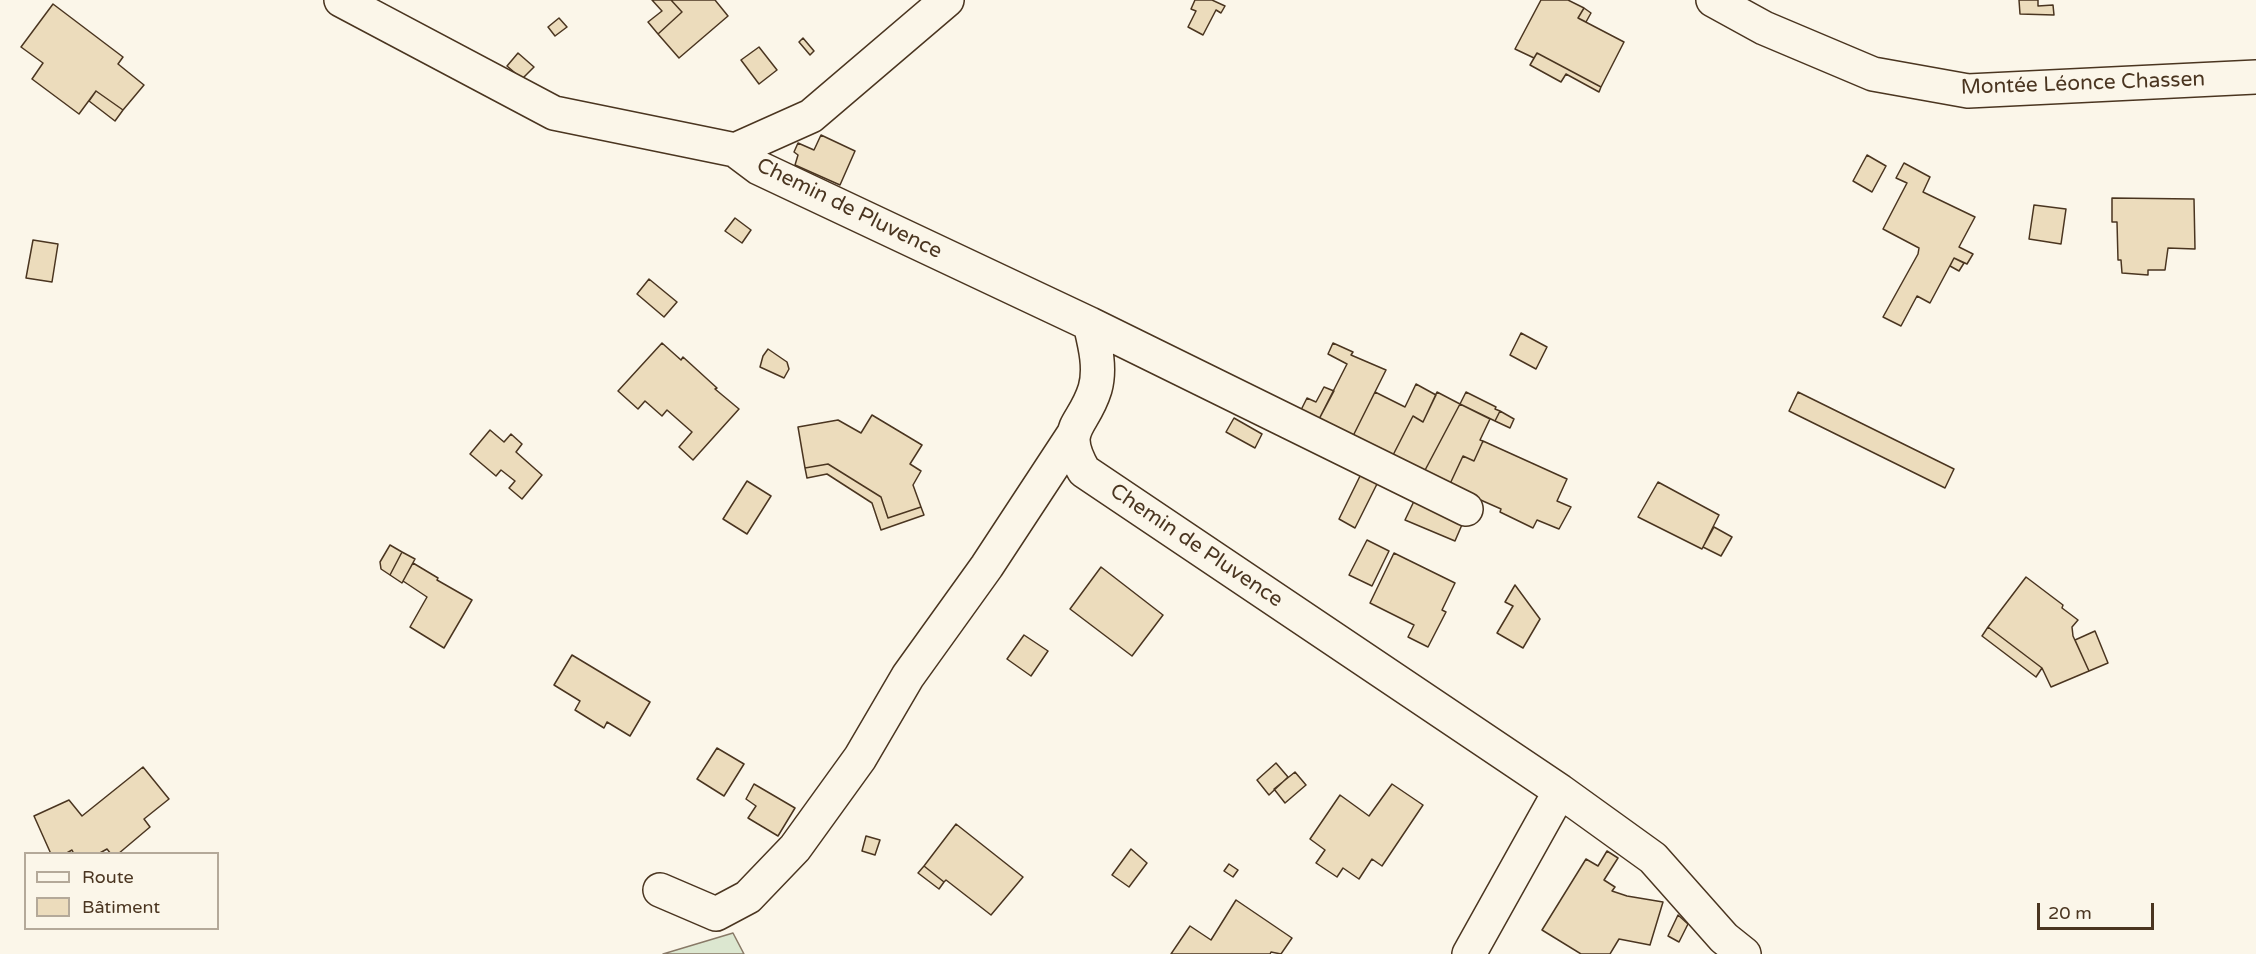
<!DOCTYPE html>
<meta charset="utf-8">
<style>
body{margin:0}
#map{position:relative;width:2256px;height:954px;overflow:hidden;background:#fbf6e9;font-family:"Varela Round",sans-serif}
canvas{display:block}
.legend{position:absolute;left:24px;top:852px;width:195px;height:78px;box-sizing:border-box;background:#fbf6e9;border:2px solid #b4a999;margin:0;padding:8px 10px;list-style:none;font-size:18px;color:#4a3520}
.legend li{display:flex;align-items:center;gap:12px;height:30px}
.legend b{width:30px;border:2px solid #b4a999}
.scale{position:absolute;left:2037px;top:903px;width:117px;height:27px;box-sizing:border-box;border:3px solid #4a3520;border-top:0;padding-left:8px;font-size:18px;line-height:21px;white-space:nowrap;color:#4a3520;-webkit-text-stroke:4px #fbf6e9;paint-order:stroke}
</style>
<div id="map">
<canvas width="2256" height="954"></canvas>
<ul class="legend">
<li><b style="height:8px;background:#fbf6e9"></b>Route</li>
<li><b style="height:16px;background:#ecdcbc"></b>Bâtiment</li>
</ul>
<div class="scale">20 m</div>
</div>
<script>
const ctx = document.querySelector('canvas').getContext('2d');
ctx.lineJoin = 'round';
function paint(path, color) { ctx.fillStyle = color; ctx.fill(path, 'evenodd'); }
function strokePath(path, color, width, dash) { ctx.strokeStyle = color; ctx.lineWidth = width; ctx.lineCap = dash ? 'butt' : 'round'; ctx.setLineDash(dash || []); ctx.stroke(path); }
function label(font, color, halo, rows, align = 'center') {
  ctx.font = font + ' "Varela Round",sans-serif'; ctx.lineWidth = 4.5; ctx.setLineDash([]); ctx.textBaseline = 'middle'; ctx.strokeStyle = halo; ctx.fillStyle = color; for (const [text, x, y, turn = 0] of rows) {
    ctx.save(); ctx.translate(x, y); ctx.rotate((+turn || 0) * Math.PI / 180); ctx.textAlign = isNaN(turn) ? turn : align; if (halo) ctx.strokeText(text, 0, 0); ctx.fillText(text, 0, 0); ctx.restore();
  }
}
const green = new Path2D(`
 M733 933 744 954H663Z`);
const building = new Path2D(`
 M652 0H671L682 12 658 34 648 22 662 11Z
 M671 0H715L728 16 679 58 658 34 682 12Z
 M1195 0H1212L1225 6 1221 13 1216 10 1203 35 1188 27 1196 11 1191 9Z
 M1541 0H1568L1584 8 1578 18 1624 42 1601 87 1537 53 1534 58 1515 49Z
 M2019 0H2038V6L2053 5 2054 15 2020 14Z
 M53 4 123 57 118 64 144 85 123 110 96 91 79 114 32 79 43 63 21 47Z
 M1584 8 1591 13 1586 22 1578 18Z
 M559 18 567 27 555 36 548 27Z
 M803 38 814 51 810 55 799 42Z
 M759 47 777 70 759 84 741 60Z
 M518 53 534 67 522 79 507 66Z
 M1537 53 1601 87 1599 92 1566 74 1561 82 1530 65Z
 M96 91 123 110 115 121 89 101Z
 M821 135 855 151 840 185 795 165 798 155 794 152 798 143 814 150Z
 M1867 155 1886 166 1872 192 1853 181Z
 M1904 163 1930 177 1923 192 1975 217 1959 247 1973 254 1967 264 1954 258 1930 303 1917 296 1901 326 1883 317 1918 254 1919 248 1883 229 1907 183 1896 178Z
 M2112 198 2194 199 2195 249 2168 248 2165 270H2148V275L2122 273 2121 260H2118L2117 222H2112Z
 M2034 205 2066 209 2061 244 2029 239Z
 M735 218 751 230 742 243 725 231Z
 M33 240 58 244 52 282 26 278Z
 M1954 258 1964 263 1959 271 1950 266Z
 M649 279 677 302 664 317 637 294Z
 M1521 333 1547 347 1536 369 1510 355Z
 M662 343 681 360 683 357 717 388 715 389 739 409 693 460 679 447 692 432 667 410 662 416 645 401 638 409 618 391Z
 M1333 343 1353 352 1351 355 1386 370 1352 438 1317 423 1347 364 1328 354Z
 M768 349 787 362 789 369 784 378 760 367 763 356Z
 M1416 384 1436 395 1423 422 1413 416 1391 459 1352 438 1375 392 1405 407Z
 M1324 387 1334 391 1317 423 1299 414 1307 398 1316 402Z
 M1437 392 1460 404 1423 474 1391 459 1413 416 1423 422Z
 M1466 392 1496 407 1495 409 1500 411 1495 421 1460 404Z
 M1798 392 1954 469 1945 488 1789 411Z
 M1460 404 1490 419 1480 440 1483 441 1474 461 1463 456 1449 486 1423 474Z
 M1500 411 1514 419 1510 428 1495 421Z
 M872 415 922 445 910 464 921 471 913 485 921 507 888 518 881 497 828 464 805 468 798 427 838 420 861 433Z
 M1234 418 1262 434 1255 448 1226 432Z
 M490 430 504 442 511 434 522 444 516 452 542 475 522 499 509 488 515 481 501 470 496 476 470 454Z
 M1483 441 1567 479 1557 501 1571 507 1559 529 1537 520 1533 528 1500 512 1501 509 1449 486 1463 456 1474 461Z
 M828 464 881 497 888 518 921 507 924 515 881 530 872 503 827 474 807 478 805 468Z
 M1361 474 1378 482 1355 528 1339 519Z
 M747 481 771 496 747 534 723 519Z
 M1658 482 1719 515 1702 549 1638 517Z
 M1416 497 1464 520 1455 541 1405 520Z
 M1714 527 1732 537 1721 556 1703 547Z
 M1367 540 1389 551 1372 586 1349 575Z
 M390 545 402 552 390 575 381 569 380 562Z
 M402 552 415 559 402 583 390 575Z
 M1394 553 1455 583 1442 610 1446 612 1428 647 1408 637 1414 625 1370 603Z
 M413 563 438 578 437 580 472 600 444 648 410 627 427 597 403 581Z
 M1101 567 1163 615 1132 656 1070 609Z
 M2026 577 2063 605 2062 608 2078 620 2072 627 2073 636 2089 671 2051 687 2042 668 1988 627Z
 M1515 585 1540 619 1523 648 1497 633 1513 606 1505 602Z
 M1988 627 2042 668 2036 677 1982 636Z
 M2095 631 2108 663 2089 671 2075 640Z
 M1024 635 1048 651 1031 676 1007 659Z
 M572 655 650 702 630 736 607 722 604 728 575 710 580 701 554 685Z
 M717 748 744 764 724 796 697 779Z
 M1276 763 1288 777 1269 795 1257 780Z
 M143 767 169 799 144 819 150 827 118 854H111L107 849 98 854H74L72 850 65 854H51L34 816 69 800 82 816Z
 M1295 772 1306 785 1285 803 1274 789Z
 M754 784 795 808 778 836 748 818 756 806 746 799Z
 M1392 784 1423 805 1382 866 1372 859 1359 879 1343 868 1337 877 1316 863 1325 850 1310 839 1340 795 1369 816Z
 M956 824 1023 877 991 915 946 880 944 882 924 866Z
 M866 836 880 840 875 855 862 851Z
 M1131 849 1147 863 1129 887 1112 875Z
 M1607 851 1618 858 1604 880 1615 887 1612 891 1627 896 1663 902 1650 945 1619 939 1610 954H1581L1542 930 1586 859 1598 866Z
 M1229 864 1238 870 1233 877 1224 871Z
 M924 866 944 882 939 889 918 873Z
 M1236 900 1292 938 1281 954 1271 952 1270 954H1171L1190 926 1211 940Z
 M1678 915 1688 924 1679 942 1668 936Z`);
const minor = new Path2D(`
 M341 0 554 113 735 150 759 168 1090 324C1095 345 1101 368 1095 389 1083 428 1059 427 1084 471L1560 791 1653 858 1724 938 1744 954
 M1713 0 1764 28 1873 74 1968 91 2256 77
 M735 150 811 116 947 0
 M1090 324 1466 509
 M660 890 716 914 748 897 795 848 860 758 908 676 987 566 1073 435
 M1469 954 1560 791`);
const streetNames = [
 ["Montée Léonce Chassen",2083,84,-2],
 ["Chemin de Pluvence",849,209,26],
 ["Chemin de Pluvence",1196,546,34]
];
paint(green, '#dce7d0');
strokePath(green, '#887966', 1.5);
paint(building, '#ecdcbc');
strokePath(building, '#4a3520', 1.5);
strokePath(minor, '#4a3520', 36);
strokePath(minor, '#fbf6e9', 33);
label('21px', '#4a3520', '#fbf6e9', streetNames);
</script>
